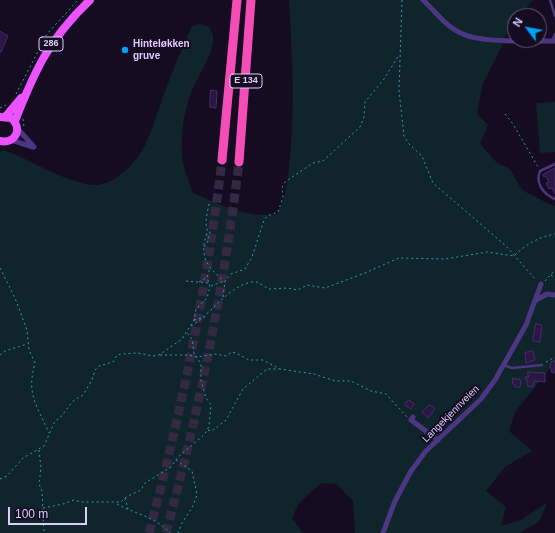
<!DOCTYPE html>
<meta charset="utf-8">
<style>
body{margin:0}
#map{position:relative;width:555px;height:533px;overflow:hidden;background:#150c21;font-family:Arial,sans-serif}
canvas{display:block}
.north{position:absolute;left:507px;top:8px;width:40px;height:40px;box-sizing:border-box;background:#150c21;border:1px solid #66597a;border-radius:50%;rotate:302deg;font-size:11px;font-weight:700;line-height:16px;text-align:center;color:#dfccff}
.north::after{content:'';display:block;margin:auto;width:14px;height:18px;background:#00a0f7;clip-path:polygon(50% 0,100% 100%,50% 72%,0 100%)}
.scale{position:absolute;left:8px;top:507px;width:79px;height:18px;box-sizing:border-box;border:2px solid #dfccff;border-top:0;padding-left:5px;font-size:12px;line-height:14px;white-space:nowrap;color:#dfccff;-webkit-text-stroke:3px #150c21;paint-order:stroke}
</style>
<div id="map">
<canvas width="555" height="533"></canvas>
<div class="north">N</div>
<div class="scale">100 m</div>
</div>
<script>
const ctx = document.querySelector('canvas').getContext('2d');
ctx.lineJoin = 'round';
function paint(path, color) { ctx.fillStyle = color; ctx.fill(path, 'evenodd'); }
function strokePath(path, color, width, dash) { ctx.strokeStyle = color; ctx.lineWidth = width; ctx.lineCap = dash ? 'butt' : 'round'; ctx.setLineDash(dash || []); ctx.stroke(path); }
function label(font, color, halo, rows, align = 'center') {
  ctx.font = font + ' Arial,sans-serif'; ctx.lineWidth = 4; ctx.setLineDash([]); ctx.textBaseline = 'middle'; ctx.strokeStyle = halo; ctx.fillStyle = color; for (const [text, x, y, turn = 0] of rows) {
    ctx.save(); ctx.translate(x, y); ctx.rotate((+turn || 0) * Math.PI / 180); ctx.textAlign = isNaN(turn) ? turn : align; if (halo) ctx.strokeText(text, 0, 0); ctx.fillText(text, 0, 0); ctx.restore();
  }
}
const green = new Path2D(`
 M289 0H533L519 16H515V22L501 42 503 44 483 83 477 114 488 125 480 144 497 163 510 169 522 190 549 204 555 206V362L515 412 509 431 532 451 505 467 486 491 506 507 501 526 521 520 548 502 539 522 519 533H355L353 501 337 484 321 483 299 503 292 518 303 533H0V153L3 150C33 160 62 182 94 185 111 186 127 170 137 158 150 141 155 118 162 99 171 75 181 51 191 28 198 21 211 24 213 36 215 53 195 80 190 96 183 114 181 137 182 156 183 168 189 180 192 192 218 204 247 219 277 214 287 196 288 176 290 157 295 105 292 52 289 0Z
 M555 102V152L540 153 536 103Z`);
const building = new Path2D(`
 M0 31 8 36 1 52H0Z
 M211 90 217 91 216 108 210 107Z
 M555 168V194L552 188 549 189 546 183 549 182 546 176 544 177 543 175Z
 M536 324 542 325 540 342 533 341Z
 M533 351 535 360 526 363 525 353Z
 M552 361H555V373L551 372 552 368H550Z
 M528 372 545 373V382L534 381 533 387 527 386V379H525V377H528Z
 M513 378 521 380 520 387H515V385L513 384Z
 M409 400 414 404 411 409 405 405Z
 M430 405 435 409 428 418 422 412Z`);
const trunkTunnel = new Path2D(`
 M149 533C182 410 207 286 222 160
 M166 533C199 411 224 288 239 162`);
const path = new Path2D(`
 M402 0 399 90 404 136 409 144 422 156 433 183 506 246 536 280
 M16 94 47 34 78 0
 M0 108 6 105
 M505 114 513 124 538 167
 M23 119 24 127
 M209 204C208 210 206 217 206 223 206 226 208 230 207 233 199 256 206 266 224 281
 M204 247 208 241 210 232 208 231
 M0 268 15 298 27 330 29 350 35 363C26 395 37 405 49 433
 M551 275 555 278
 M186 281 209 283
 M545 281 555 270
 M199 282 206 278
 M211 286 224 281
 M223 297 225 281 231 274 245 269 252 257 264 220 267 216 278 212 283 197 282 188 285 182 313 163 323 161 360 127 364 117 365 102 384 79 399 55
 M194 320 205 317
 M191 326C213 313 226 288 251 282H257L269 289 288 288 298 290 307 285 325 288 365 273 399 258 445 259 487 252 514 256C526 244 539 237 555 234
 M0 355 5 351 27 344
 M160 355H189L197 357 216 354 226 356 232 352 236 353 249 360H263L280 369 314 374 335 381H351L371 391 386 394 407 417
 M546 362 555 357
 M208 430 212 431 226 420 243 389 267 369H279
 M39 450 41 468 39 484 42 491 44 533
 M176 460 192 471 197 495 192 508 182 523 178 533
 M0 479 7 476 23 458 44 446 55 421 60 418 73 401 83 395 92 380 95 370 99 366 113 362 117 355 121 354 138 353 153 356 159 355 182 339 194 320 196 309 207 298 210 287 207 277 210 268
 M125 498 128 509
 M117 504C135 514 156 517 170 533
 M43 508 63 504 74 500 81 502H121L126 497 141 490 145 483 171 467 178 457 205 434 209 426 211 405 206 398 201 381V364L194 353 192 339 187 333`);
const service = new Path2D(`
 M550 0 555 16
 M552 41 555 34
 M555 164 540 171C535 183 543 194 555 199
 M503 365 512 368 542 365`);
const minor = new Path2D(`
 M423 0C435 11 447 28 463 34 482 43 532 41 555 41
 M18 129 34 147
 M11 140 33 147
 M536 300 547 294 555 295
 M413 417 411 420 438 440
 M383 533 395 501 411 471 426 451 481 399 495 380 526 325 541 284`);
const primary = new Path2D(`
 M6 116 21 98
 M0 117 11 118C23 128 16 144 0 141
 M15 121C35 70 49 39 90 0`);
const trunk = new Path2D(`
 M222 160 237 0
 M239 162 251 0`);
const markers = [
 [125,50,4,"#00a0f7"]
];
const shields = [
 [51,44,24],
 [246,81,32]
];
const shieldNames = [
 ["286",51,44],
 ["E 134",246,81]
];
const poiNames = [
 ["Hinteløkken",133,44],
 ["gruve",133,56]
];
const streetNames = [
 ["Langekjennveien",451,414,-45]
];
paint(green, '#0f252b');
paint(building, '#2b1842');
strokePath(building, '#49296f', 1);
strokePath(trunkTunnel, '#332942', 9, [9, 4.5]);
strokePath(path, '#2a9bb5', 1, [2, 3]);
strokePath(service, '#4c3682', 2.5);
strokePath(minor, '#4c3682', 5);
strokePath(primary, '#ea53ff', 8);
strokePath(trunk, '#f44db8', 9);
for (const [x, y, r, color] of markers) { const dot = new Path2D(); dot.arc(x, y, r, 0, 2 * Math.PI); ctx.fillStyle = color; ctx.fill(dot); strokePath(dot, '#150c21', 1.5); }
for (const [x, y, w] of shields) { const box = new Path2D(); box.roundRect(x - w / 2, y - 7, w, 14, 3); ctx.fillStyle = '#150c21'; ctx.fill(box); strokePath(box, '#dfccff', 1); }
label('bold 9px', '#dfccff', null, shieldNames);
label('bold 10px', '#dfccff', '#150c21', poiNames, 'left');
label('10px', '#dfccff', '#150c21', streetNames);
</script>
